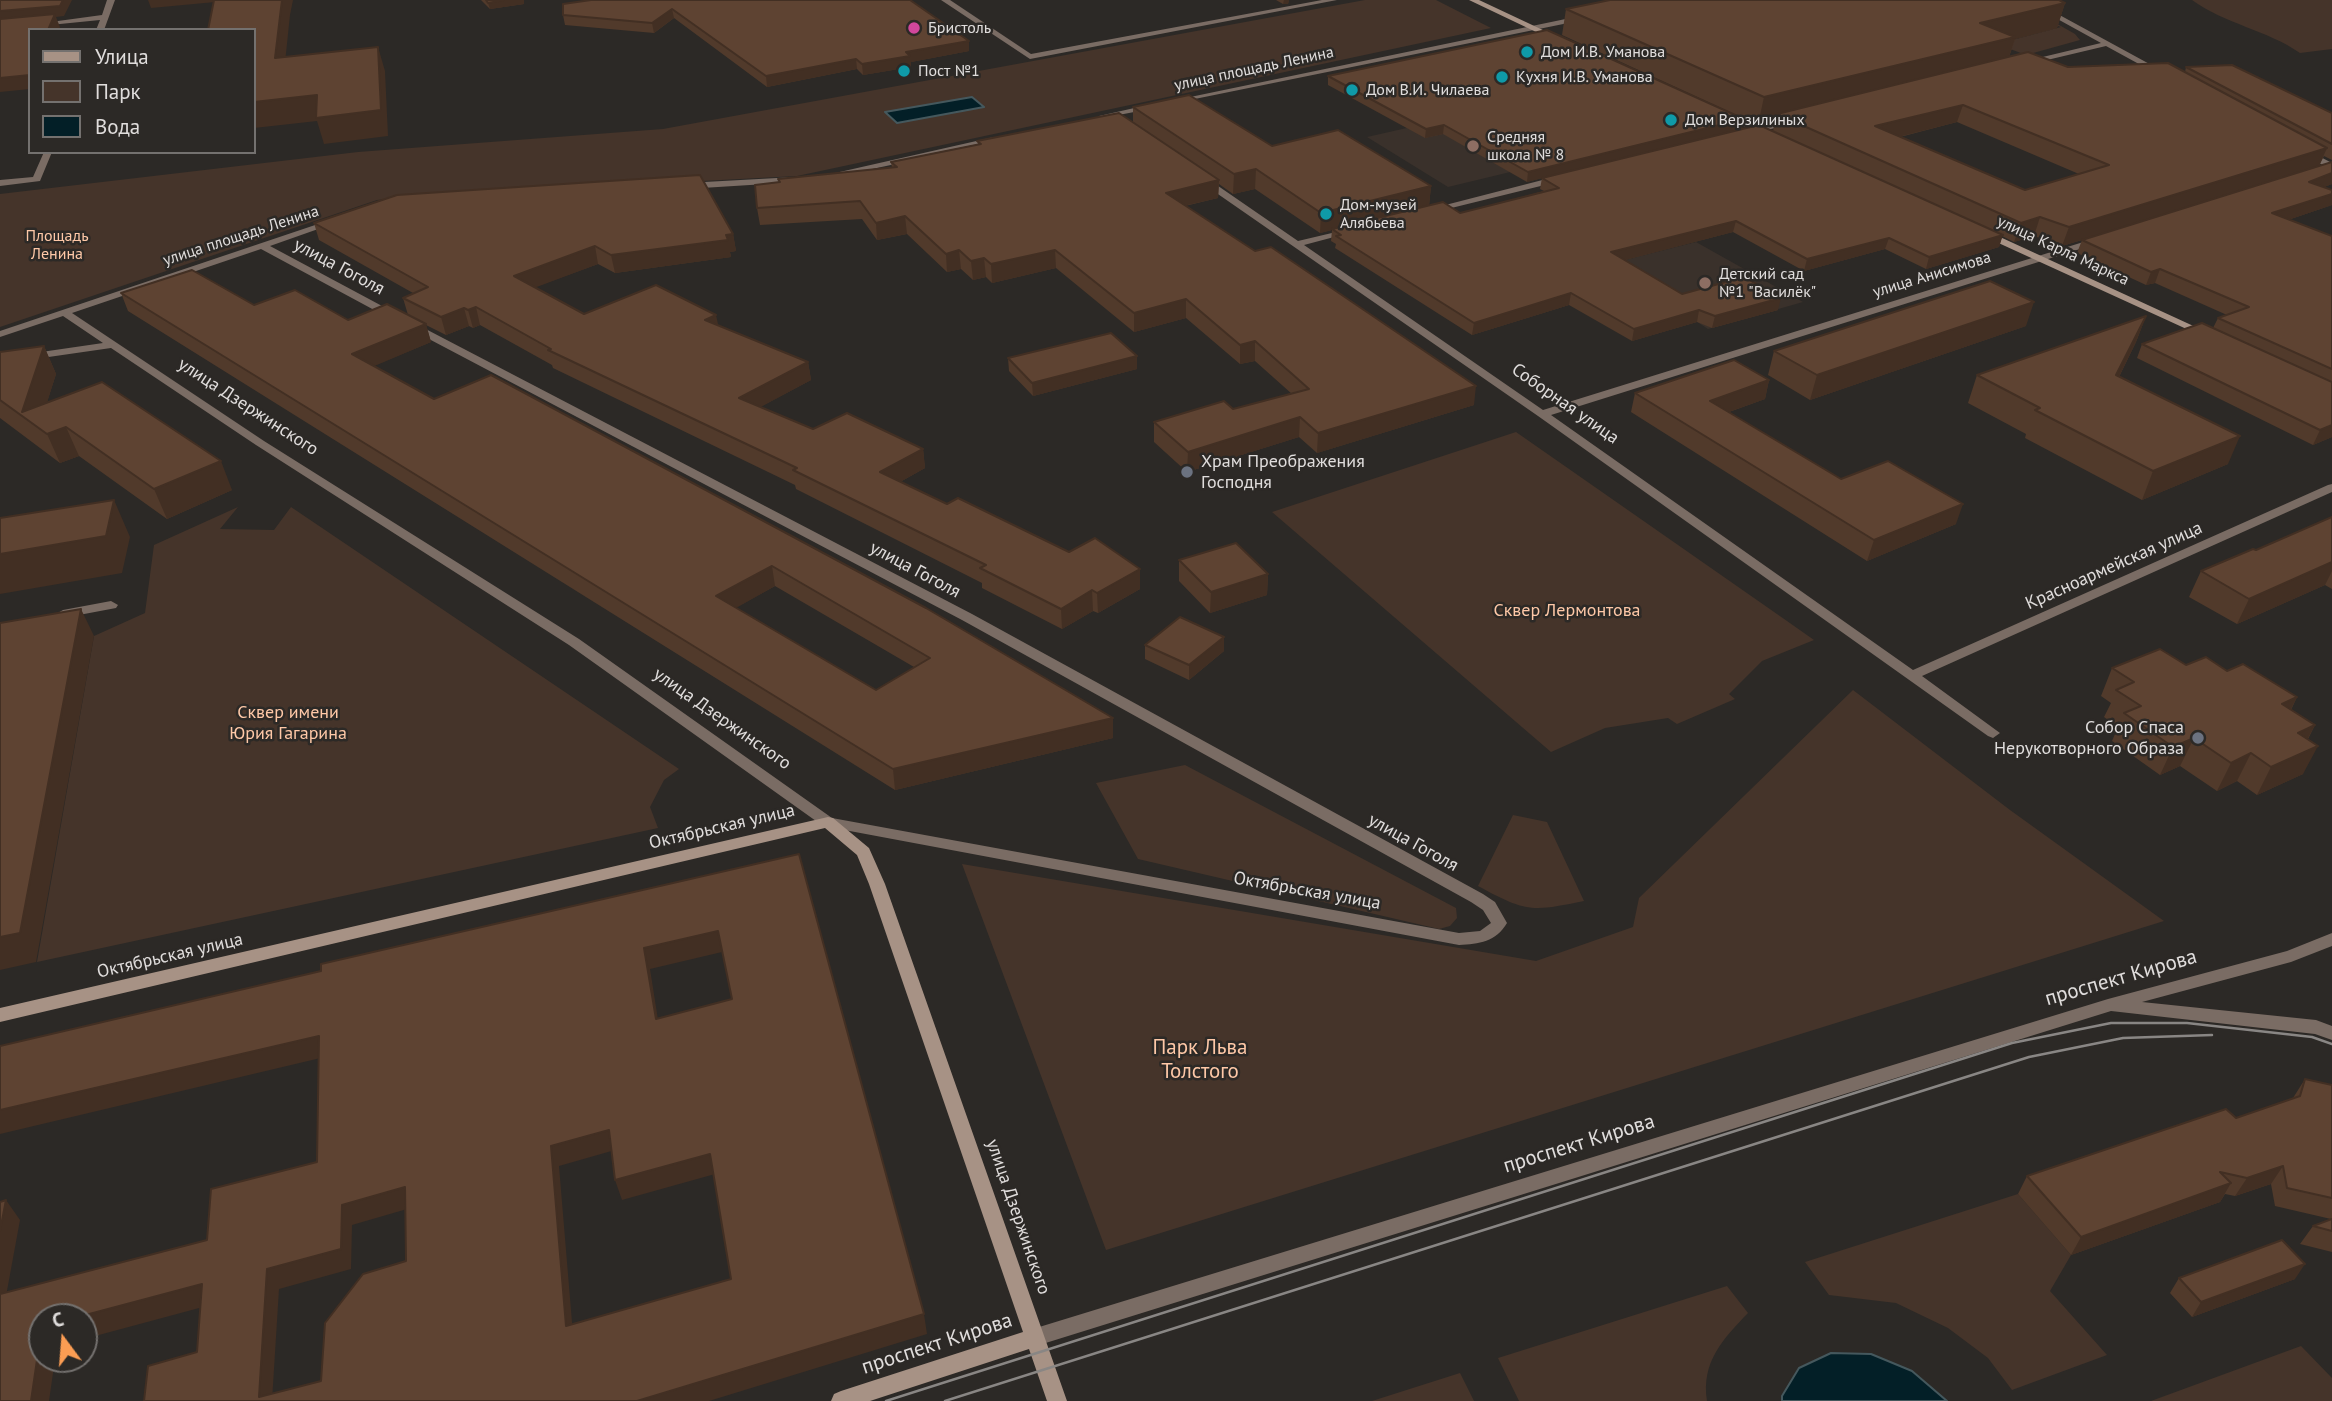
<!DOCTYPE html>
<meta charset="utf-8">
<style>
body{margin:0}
#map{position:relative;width:2332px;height:1401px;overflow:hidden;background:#2c2926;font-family:"PT Sans",sans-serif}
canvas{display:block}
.legend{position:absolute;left:28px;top:28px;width:228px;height:126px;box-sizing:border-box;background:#2c2926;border:2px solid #74716f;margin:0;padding:9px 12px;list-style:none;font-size:21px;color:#e0dddc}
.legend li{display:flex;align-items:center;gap:14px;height:35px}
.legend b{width:35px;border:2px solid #74716f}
.north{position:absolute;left:28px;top:1303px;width:70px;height:70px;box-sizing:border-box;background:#2c2926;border:2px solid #74716f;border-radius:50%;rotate:344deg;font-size:19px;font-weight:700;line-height:28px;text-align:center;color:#e0dddc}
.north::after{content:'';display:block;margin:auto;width:24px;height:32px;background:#fc9d53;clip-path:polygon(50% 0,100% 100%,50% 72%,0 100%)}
</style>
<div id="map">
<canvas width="2332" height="1401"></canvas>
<ul class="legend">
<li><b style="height:9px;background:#a79285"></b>Улица</li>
<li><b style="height:19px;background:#45342a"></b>Парк</li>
<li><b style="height:19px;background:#031f27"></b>Вода</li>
</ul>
<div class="north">С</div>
</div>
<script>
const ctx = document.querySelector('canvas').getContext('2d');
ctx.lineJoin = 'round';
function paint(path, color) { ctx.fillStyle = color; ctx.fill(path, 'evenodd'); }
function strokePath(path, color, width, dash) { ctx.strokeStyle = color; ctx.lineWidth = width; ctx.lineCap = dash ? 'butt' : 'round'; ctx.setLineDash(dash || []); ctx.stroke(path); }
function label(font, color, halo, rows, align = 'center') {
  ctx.font = font + ' "PT Sans",sans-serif'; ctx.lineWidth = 5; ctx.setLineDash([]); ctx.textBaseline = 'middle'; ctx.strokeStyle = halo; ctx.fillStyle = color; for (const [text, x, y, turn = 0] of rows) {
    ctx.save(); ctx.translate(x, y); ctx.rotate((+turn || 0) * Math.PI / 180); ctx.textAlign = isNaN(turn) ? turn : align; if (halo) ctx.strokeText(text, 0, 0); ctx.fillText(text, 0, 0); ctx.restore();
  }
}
const built = new Path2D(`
 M1495 108 1581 155 1448 187 1367 137Z
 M1696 242 1803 302 1708 329 1609 264Z`);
const green = new Path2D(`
 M1365 0H1436L1491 28 797 176 417 196 377 200 0 327V194L358 152 663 129Z
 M2192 0H2332V49L2300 53C2267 30 2225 24 2192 0Z
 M2024 5 2075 34 2080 40 2026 55 1997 44 2061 27 2015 11Z
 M1516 432 1787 621 1814 640 1762 661 1729 694 1735 699 1677 724 1668 718 1605 728 1551 752 1272 512Z
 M238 507 220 529 274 530 291 507 679 769 664 780 650 807 658 828 37 962 94 636 145 613 154 545Z
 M1853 690 2010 810 2164 921 1106 1250 962 864 1536 961 1633 927 1639 898Z
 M1185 765 1456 908 1457 918 1450 926 1439 929 1138 859 1096 783Z
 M1513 815 1547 822 1584 901C1531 912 1526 912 1478 886Z
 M2018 1194 2071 1255 2050 1291 2107 1355 2012 1390 1988 1358 1948 1328 1896 1303 1829 1295 1805 1262Z
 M1727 1286 1748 1313C1723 1339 1701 1362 1707 1401H1519L1498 1358Z
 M2301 1346 2332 1378V1401H2151Z
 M1460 1373 1474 1401H1372Z`);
const water = new Path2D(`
 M972 97 984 107 897 123 885 112Z
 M1831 1353 1871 1354 1912 1371 1947 1401H1782V1396L1799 1368Z`);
const street = new Path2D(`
 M107 0H115L104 30H96L100 20 40 26 36 24 102 15Z
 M941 0H950L1031 54 1322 0H1337L1030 59Z
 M2023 0H2032L2166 73 2159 75 2106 46 2026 65V61L2101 43Z
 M1580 16H1583V20L1175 103 1171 101Z
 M1152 104H1155V108L1103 118 1099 116Z
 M1792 118 1796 121 1795 123 1747 135 1743 132Z
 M994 137 998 140 997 142 826 179 822 176Z
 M2305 149 2332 163V170L2302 154V150Z
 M44 152H52L40 181 0 186V180L33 177Z
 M1558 176 1562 179 1561 181 1431 213 1426 210Z
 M795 177 799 180 798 182 686 189 682 186 686 183Z
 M1202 179H1208L1298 241 1353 228V232L1304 245 1543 410 2093 239H2099V243L1551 415 1913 670 2328 485 2332 484V492L1922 676 2000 733 1993 738 1988 736 1538 416 1202 183Z
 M330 220 338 222 270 246 397 314V318H389L261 249 72 313 264 441 579 639 832 818 1459 933 1480 931 1491 923 1483 910 1471 902 962 620 410 329V325H418L972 614 1483 894 1495 902 1507 923C1496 942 1479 944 1459 945L823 826 569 645 256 445 111 348 0 364V358L103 343 63 316 0 337V331Z
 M111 601 118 605 116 608 63 618 56 614 63 610Z
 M2332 933V946L2291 962 2142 1002 2316 1020 2332 1026V1040L2315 1034 2111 1011 1036 1346 1029 1343 1026 1337 1029 1331 1036 1328 2108 999 2287 951Z`);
const secondary = new Path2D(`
 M1469 0H1479L1562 39 1555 41Z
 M1723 113H1729L1773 134 1766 136 1723 117Z
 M1981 231H1987L2213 335 2212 337H2204L1981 235Z
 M828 817 833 818 869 848 885 884 1067 1401H1047L1029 1349 870 1401H831L834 1394 841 1391 1023 1332 869 884 857 855 825 828 0 1022V1008Z`);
const tram = new Path2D(`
 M886 1401 2012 1043 2111 1023H2187L2312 1037 2332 1044
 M945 1401 2029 1057 2123 1038 2212 1035`);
const wall = new Path2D(`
 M481 0H524V4L490 9Z
 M591 0 969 41V51L911 62V67L863 75 857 69 767 87 674 18 654 33 565 25 563 15Z
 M1276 0H1289L1288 4H1283Z
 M2065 3 2057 28 2015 39 2009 57 2068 67 2185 72 2186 67 2332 113V160L2324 156 2319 166 2332 162V184L2324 187 2332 205 2288 220 2332 236V437L2313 445 2137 358 2142 344 2213 328 2218 318 2227 315 2155 283 2146 285 2077 253 2082 240 2062 246 2034 236 2014 242 2002 236 1999 247 1926 269 1885 249 1804 271 1733 232 1625 260 1682 294 1778 310 1712 328 1697 322 1632 341 1569 305 1472 335 1335 248 1336 244 1331 241 1332 230 1320 233 1255 189 1233 194 1219 184 1218 198 1185 206 1474 405 1317 453 1299 437 1187 472 1154 442V422L1233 409 1292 394 1255 361 1240 364 1186 318 1134 332 1056 268 992 283 986 277 973 280 961 269 947 272 907 234 877 240 862 219 760 225 757 208 779 182 778 179 892 168 891 162 978 144 977 141 1133 123V107L1272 146 1431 186 1429 206 1460 213 1544 191 1540 189 1542 178 1527 182 1443 134 1425 138 1328 85V76L1744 119 1742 129 1773 131 1775 121 1758 125 1562 35 1566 9ZM1957 122 2079 174 2025 190 1900 137Z
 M314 223 733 234 736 251 730 252 731 257 615 273 598 264 535 287 584 314 718 325 808 362 811 380 760 407 813 429 923 449 925 468 900 482 947 504 1140 589 1098 613 1093 611 1062 629 982 588V583L796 489 795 485 553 368 552 365 480 325 473 328 469 326 446 335 426 325 431 342 373 366 434 399 491 375 1113 738 895 790 128 311 121 293 254 305 348 320 408 315 403 298 413 293 319 240ZM775 586 914 667 876 690 735 608Z
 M2146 316 2136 342 2119 377 2228 464 2142 500 2025 438 2026 434 1968 403 1977 375Z
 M2026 326 1810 400 1768 375 1774 351Z
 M44 346 56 374 47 402 232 490 167 519 79 456 60 463 0 418V352Z
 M1008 358 1137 369 1033 396 1009 371Z
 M1769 380 1765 399 1729 412 1841 479 1956 524 1867 561 1631 412 1635 393Z
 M2332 517V589L2325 585 2237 624 2189 597 2201 571 2256 550Z
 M1179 560 1268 574 1267 595 1210 613 1179 581Z
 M1224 637V651L1189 680 1145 659V645Z
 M2186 665 2227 671 2297 697 2291 710 2315 725 2308 739 2303 774 2257 795 2237 781 2217 791 2180 766 2160 775 2112 741 2118 727 2104 717 2111 703 2101 696 2112 668Z
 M2305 1079 2332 1085V1252L2300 1244 2313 1226 2331 1219 2275 1206 2271 1184 2235 1196 2225 1194 2220 1202 2071 1255 2018 1194 2027 1176 2236 1118 2293 1098Z
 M2179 1278 2295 1279 2192 1317 2170 1293Z`);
const shadedWall = new Path2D(`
 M63 0H72L64 16 56 17 60 27 59 30H48L0 23V11Z
 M148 0H226V1L151 8Z
 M282 0H293L290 15 283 82 275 58Z
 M504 0H524V4L490 9 488 3Z
 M1284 0H1289L1288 4H1283Z
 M2065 3 2057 28 2015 39 2007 63 1777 114 1775 121 1758 125 1764 97 1980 23Z
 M672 9 674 18 654 33 652 23Z
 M969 41V51L911 62V67L863 75 862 64 906 52Z
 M378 47 385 71 388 136 324 144 317 121 254 128V102Z
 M856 59 857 69 767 87 766 76Z
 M30 75V89L0 92V78Z
 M1963 105 1957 122 1871 144 1875 126Z
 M1744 119 1742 129 1527 182 1528 172Z
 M1444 125 1443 134 1425 138 1426 129Z
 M2327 148 2319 166 2062 246 2069 227Z
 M1256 169 1255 189 1233 194 1234 174Z
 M2332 173V184L2304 195 2309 182Z
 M1219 180 1218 198 1166 210V193Z
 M1431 186 1429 206 1320 233 1321 213Z
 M2332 194V205L2267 227 2272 213Z
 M905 216 907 234 877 240 876 223Z
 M2040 217 2034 236 2014 242 2021 223Z
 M1736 221 1733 232 1609 264 1611 252Z
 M733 234 736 251 730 252 731 257 615 273 611 255Z
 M2003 235 1999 247 1926 269 1929 257Z
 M1889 238 1885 249 1804 271 1807 259Z
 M595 246 598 264 518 294 514 276Z
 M959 250 961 269 947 272 946 254Z
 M1055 250 1056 268 992 283 991 264Z
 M984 258 986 277 973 280 971 261Z
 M2160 269 2155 283 2146 285 2151 272Z
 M1571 293 1569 305 1472 335 1474 323Z
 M1781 298 1778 310 1712 328 1715 316Z
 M1186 299V318L1134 332V313Z
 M2034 302 2026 326 1810 400 1817 375Z
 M476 307 480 325 473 328 468 310Z
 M464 308 469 326 446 335 441 317Z
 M1699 310 1697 322 1632 341 1634 329Z
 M716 315 720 333 705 320Z
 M2146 316 2136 342 2106 403 2116 375Z
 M426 324 431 342 358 373 352 354Z
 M1255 341V361L1240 364V345Z
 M44 346 56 374 39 428 22 412Z
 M1137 356V369L1033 396 1032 383Z
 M808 362 811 380 742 417 739 398Z
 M1769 380 1765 399 1706 420 1710 401Z
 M1476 386 1474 405 1317 453 1318 433Z
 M1300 417 1299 437 1187 472 1188 452Z
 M2332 425V437L2313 445 2320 430Z
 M66 427 79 456 60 463 47 434Z
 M2240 436 2228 464 2142 500 2153 471Z
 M923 449 925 468 882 492 880 472Z
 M221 461 232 490 167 519 154 489Z
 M114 500 130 537 122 573 0 594V554Z
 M1963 504 1956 524 1867 561 1874 540Z
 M2332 562V571L2325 585 2237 624 2249 599Z
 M772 566 775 586 720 617 716 596Z
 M1140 569V589L1098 613 1097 593Z
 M1268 574 1267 595 1210 613 1211 592Z
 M1092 590 1093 611 1062 629 1061 609Z
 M81 609 94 636 36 962 0 970V937Z
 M1224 637V651L1189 680V665Z
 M2297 697 2283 725 2282 704Z
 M1113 718V738L895 790 893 769Z
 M2315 725 2300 753 2298 733Z
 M2194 738 2180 766 2160 775 2173 747Z
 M2318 746 2303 774 2257 795 2271 767Z
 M2251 753 2237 781 2217 791 2231 763Z
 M718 931 722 952 650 969 661 1039 656 1019 644 948Z
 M319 1036 329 1056 0 1134V1110Z
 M609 1130 615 1150 559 1166 574 1346 566 1326 551 1146Z
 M710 1154 715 1174 622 1200 615 1180Z
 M2283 1166 2271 1184 2235 1196 2247 1178Z
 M2231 1183 2220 1202 2071 1255 2081 1237Z
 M405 1187 414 1207 352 1225 351 1269 279 1289 272 1401 259 1397 267 1269 342 1205Z
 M6 1200 20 1220 2 1318 0 1316V1231Z
 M2305 1264 2295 1279 2192 1317 2201 1302Z
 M202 1284 214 1304 84 1339V1317H78Z
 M924 1314 927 1334 709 1401H637Z
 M42 1326V1359H55L49 1401H30Z`);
const building = new Path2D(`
 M0 0H63L60 6 0 11Z
 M214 0H282L275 58 378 47 381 110 316 118 317 95 254 102V30H208Z
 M486 0H504L488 3Z
 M591 0H910L969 41 906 52 910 56 862 64 856 59 766 76 672 9 652 23 563 15V4Z
 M1610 0H2059L2065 3 1980 23 2015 37 1764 97 1566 9Z
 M55 14 48 30H30V75L0 78V19Z
 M1547 30 1744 119 1528 172 1444 125 1426 129 1328 76Z
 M2028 52 2068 67 2168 63 2327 148 2069 227 2040 217 2021 223 1777 114ZM1963 105 2109 165 2025 190 1875 126Z
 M2232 65 2332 113V144L2186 67Z
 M1189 95 1272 146 1338 130 1431 186 1321 213 1256 169 1234 174 1133 107Z
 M1119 113 1219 180 1166 193 1255 251 1271 247 1476 386 1318 433 1300 417 1188 452 1154 422 1224 401 1233 409 1309 389 1255 341 1240 345 1186 299 1134 313 1055 250 991 264 984 258 971 261 959 250 946 254 905 216 876 223 860 201 757 208 755 185 780 182 778 179 897 167 891 162 981 144 977 141Z
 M1759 125 2003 235 1929 257 1889 238 1807 259 1736 221 1611 252 1682 294 1744 277 1781 298 1715 316 1699 310 1634 329 1571 293 1474 323 1336 236 1341 235 1332 229 1443 202 1460 213 1559 188 1542 178Z
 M2332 162V173L2309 182 2332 190V194L2272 213 2332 236V369L2218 318 2249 307 2160 269 2151 272 2082 240Z
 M700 175 733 234 726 235 728 240 611 255 595 246 514 276 584 314 656 285 716 315 705 320 808 362 739 398 813 429 847 413 923 449 880 472 947 504 958 498 1069 552 1095 538 1140 569 1097 593 1092 590 1061 609 980 568 986 565 793 470 797 468 548 350 551 349 476 307 468 310 464 308 441 317 403 298 428 287 314 223 397 195Z
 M192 270 254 305 295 290 348 320 387 304 426 324 352 354 434 399 491 375 926 608 1113 718 893 769 121 293ZM772 566 930 658 876 690 716 596Z
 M1990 281 2034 302 1817 375 1774 351Z
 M2146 316 2116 375 2240 436 2153 471 2035 410 2040 408 1977 375Z
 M2202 323 2332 382V425L2320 430 2142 344Z
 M1111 333 1137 356 1032 383 1008 358Z
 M44 346 22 412 102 382 221 461 154 489 66 427 47 434 0 400V352Z
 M1734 360 1769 380 1710 401 1841 479 1888 461 1963 504 1874 540 1635 393Z
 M114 500 106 536 0 554V518Z
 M2332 517V562L2249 599 2201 571 2253 549 2256 550Z
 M1236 543 1268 574 1211 592 1179 560Z
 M81 609 20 933 0 937V623Z
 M1180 617 1224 637 1189 665 1145 645Z
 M2160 649 2186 665 2206 657 2227 671 2243 664 2297 697 2282 704 2315 725 2298 733 2318 746 2271 767 2251 753 2231 763 2194 738 2173 747 2124 713 2141 706 2116 690 2134 682 2112 668Z
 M799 854 924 1314 637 1401H144L148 1366 197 1352 202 1284 78 1317H42V1326L31 1401H0V1294L207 1240 211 1189 317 1162 319 1036 0 1110V1046L321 971V964ZM718 931 732 999 656 1019 644 948ZM609 1130 615 1180 710 1154 731 1279 566 1326 551 1146ZM405 1187 406 1261 363 1274 325 1323 321 1381 259 1397 267 1269 341 1249 342 1205Z
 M2305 1079 2332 1085V1198L2287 1188 2283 1166 2247 1178 2220 1172 2231 1183 2081 1237 2027 1176 2226 1109 2236 1118 2300 1096Z
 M6 1200 0 1231V1202Z
 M2332 1219V1231L2313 1226Z
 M2282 1240 2305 1264 2201 1302 2179 1278Z`);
const markers = [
 [914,28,7,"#d1479c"],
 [1527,52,7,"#0f9aa8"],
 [904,71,7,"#0f9aa8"],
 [1502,77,7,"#0f9aa8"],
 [1352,90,7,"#0f9aa8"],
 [1671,120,7,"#0f9aa8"],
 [1473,146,7,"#8d6e63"],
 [1326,214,7,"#0f9aa8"],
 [1705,283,7,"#8d6e63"],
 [1187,472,7,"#6b7280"],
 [2198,738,7,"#6b7280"]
];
const farPoinames = [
 ["Бристоль",928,28],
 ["Дом И.В. Уманова",1541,52],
 ["Пост №1",918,71],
 ["Кухня И.В. Уманова",1516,77],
 ["Дом В.И. Чилаева",1366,90],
 ["Дом Верзилиных",1685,120],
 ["Средняя",1487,137],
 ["школа № 8",1487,155],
 ["Дом-музей",1340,205],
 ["Алябьева",1340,223],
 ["Детский сад",1719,274],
 ["№1 \"Василёк\"",1719,292]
];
const farStreetnames = [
 ["улица площадь Ленина",1254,69,-12],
 ["улица площадь Ленина",241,236,-18],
 ["улица Карла Маркса",2063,251,25],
 ["улица Анисимова",1932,275,-17]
];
const farParknames = [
 ["Площадь",57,236],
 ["Ленина",57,254]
];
const streetNames = [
 ["улица Гоголя",339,267,28],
 ["Соборная улица",1565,404,35],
 ["улица Дзержинского",248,407,33],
 ["Красноармейская улица",2114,566,-24],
 ["улица Гоголя",915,570,28],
 ["улица Дзержинского",722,719,35],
 ["Октябрьская улица",722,827,-13],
 ["улица Гоголя",1413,843,29],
 ["Октябрьская улица",1307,891,10],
 ["Октябрьская улица",170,956,-13],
 ["улица Дзержинского",1018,1217,71]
];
const poiNames = [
 ["Храм Преображения",1201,462],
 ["Господня",1201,483],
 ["Собор Спаса",2184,728,"right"],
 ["Нерукотворного Образа",2184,749,"right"]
];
const parkNames = [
 ["Сквер Лермонтова",1567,611],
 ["Сквер имени",288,713],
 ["Юрия Гагарина",288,734]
];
const nearStreetnames = [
 ["проспект Кирова",2121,978,-16],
 ["проспект Кирова",1579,1144,-17],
 ["проспект Кирова",937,1344,-18]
];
const nearParknames = [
 ["Парк Льва",1200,1048],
 ["Толстого",1200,1072]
];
paint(built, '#3a312b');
paint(green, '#45342a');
paint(water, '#031f27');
strokePath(water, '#45585d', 2);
paint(street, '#7a6c64');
paint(secondary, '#a79285');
strokePath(tram, '#898684', 2.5);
paint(wall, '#513a2b');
paint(shadedWall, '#422f23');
paint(building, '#5e4332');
strokePath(building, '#422f23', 2);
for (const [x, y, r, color] of markers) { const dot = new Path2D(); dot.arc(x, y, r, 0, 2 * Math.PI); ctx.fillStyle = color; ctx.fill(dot); strokePath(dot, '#2c2926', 2.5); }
label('16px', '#e0dddc', '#2c2926', farPoinames, 'left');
label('16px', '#e0dddc', '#2c2926', farStreetnames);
label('16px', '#fec8a7', '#2c2926', farParknames);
label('18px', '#e0dddc', '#2c2926', streetNames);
label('18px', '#e0dddc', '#2c2926', poiNames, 'left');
label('18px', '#fec8a7', '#2c2926', parkNames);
label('21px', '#e0dddc', '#2c2926', nearStreetnames);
label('21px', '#fec8a7', '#2c2926', nearParknames);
</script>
